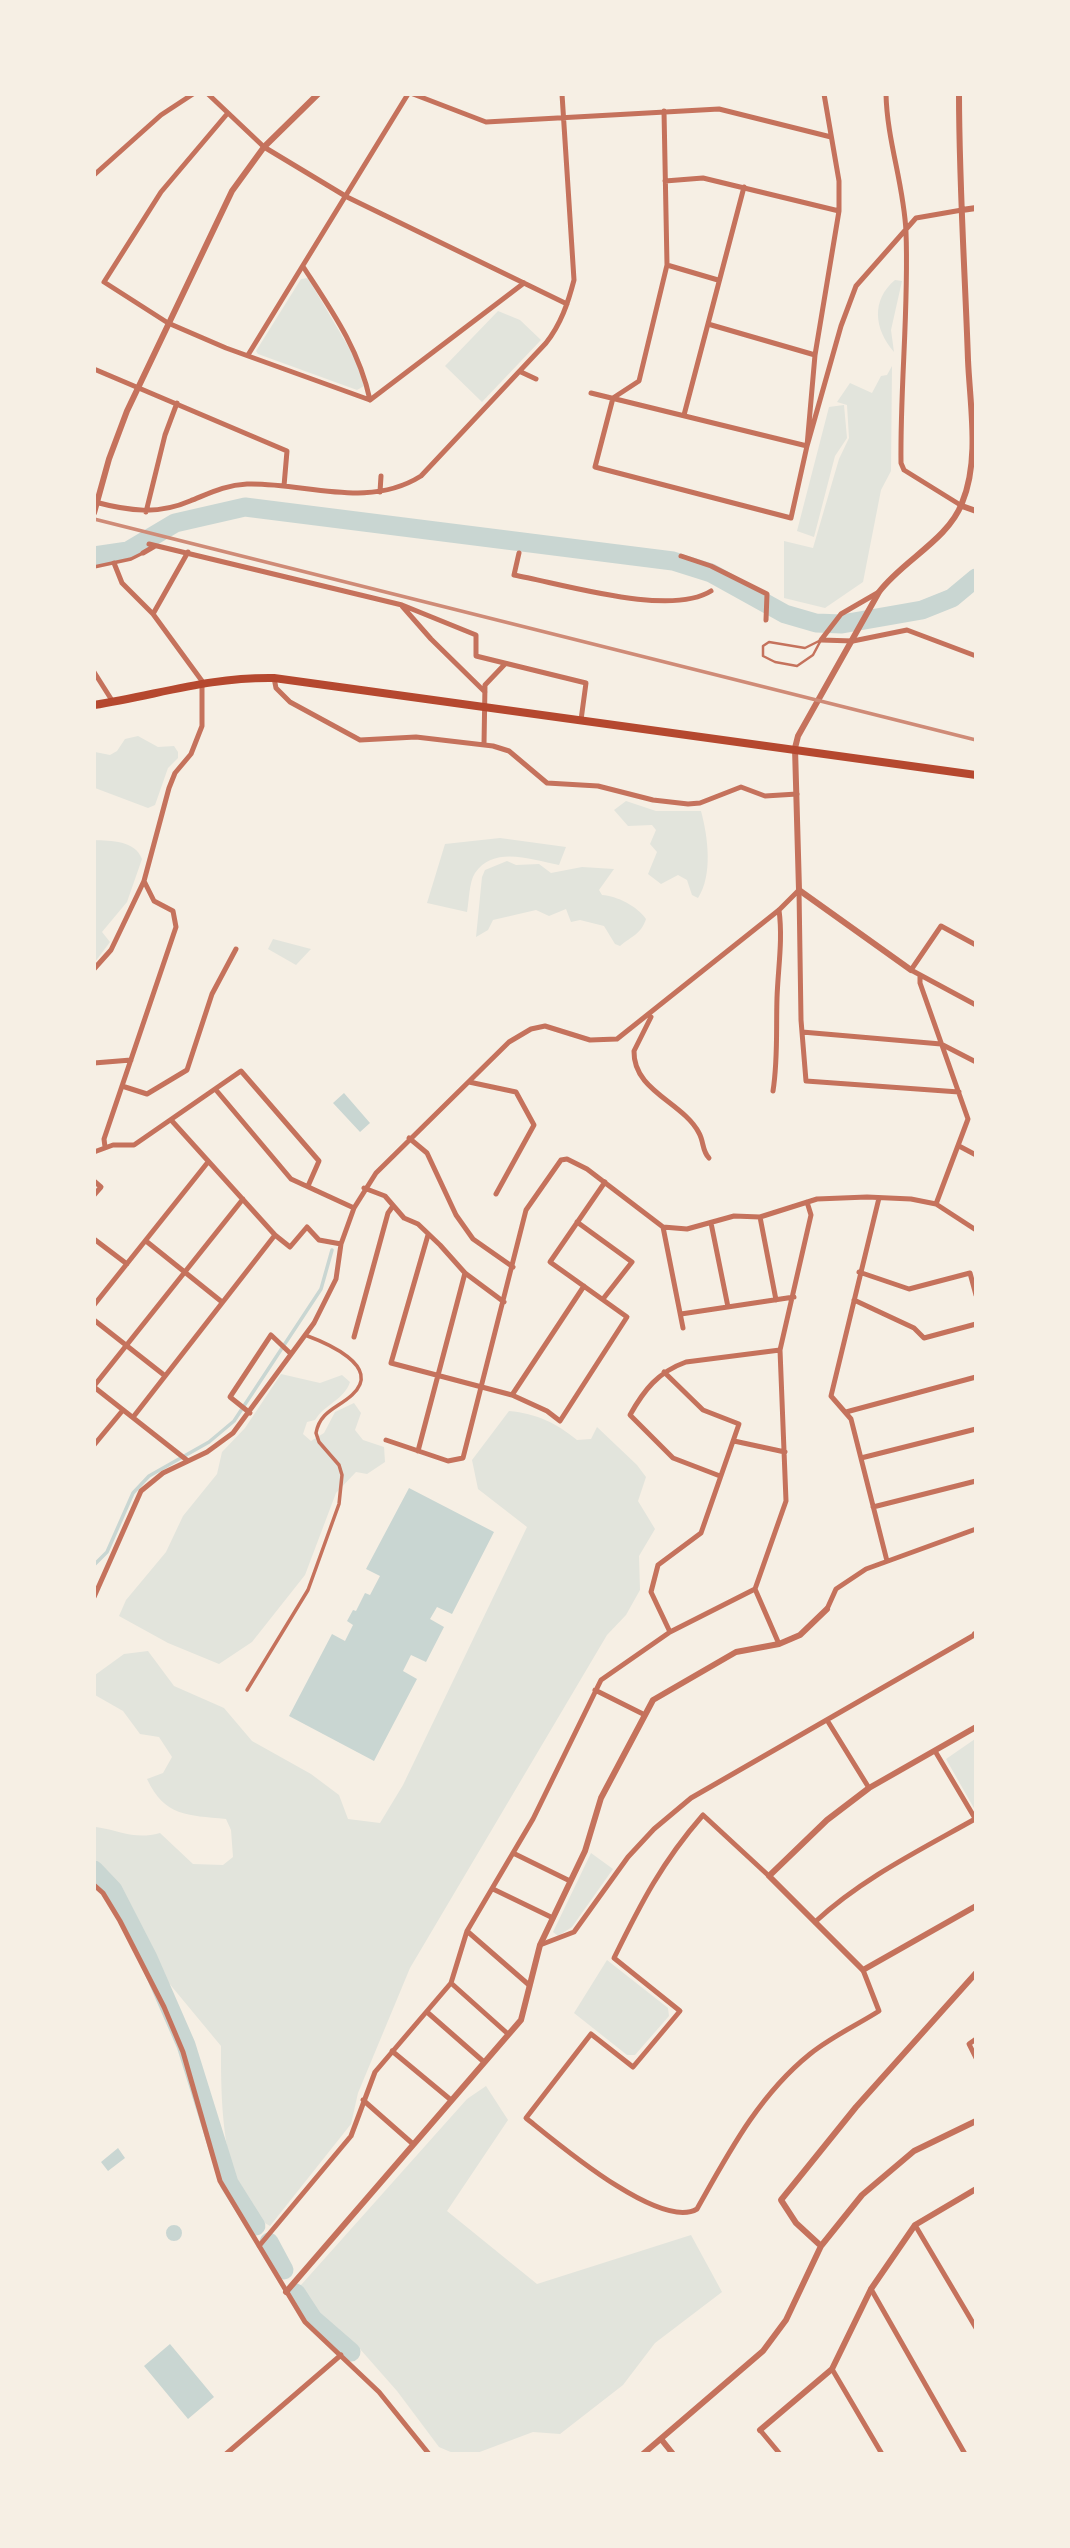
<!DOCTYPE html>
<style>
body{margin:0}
#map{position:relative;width:1070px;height:2548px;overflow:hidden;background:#f6efe4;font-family:"IBM Plex Serif",serif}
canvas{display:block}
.frame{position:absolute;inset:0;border:96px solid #f6efe4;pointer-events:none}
</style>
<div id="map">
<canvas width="1070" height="2548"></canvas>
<div class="frame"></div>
</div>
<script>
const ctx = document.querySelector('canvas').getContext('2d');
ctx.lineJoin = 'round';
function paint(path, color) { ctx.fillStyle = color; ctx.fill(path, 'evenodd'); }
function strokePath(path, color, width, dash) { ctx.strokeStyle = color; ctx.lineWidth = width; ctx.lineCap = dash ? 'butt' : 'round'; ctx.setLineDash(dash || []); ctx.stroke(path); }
const green = new Path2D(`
 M308 278 355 358 364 386 357 390 258 354 256 351 301 279Z
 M895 280 902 281 891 330 894 352C874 329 871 300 895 280Z
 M498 311 520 320 541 340 482 402 445 366Z
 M892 366 891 471 881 490 863 582 825 608 784 598V541L813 548 839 459 849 438 847 405 837 402 850 383 872 393 881 376 887 375Z
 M844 405 847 438 835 456 814 537 797 531 829 407Z
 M138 736 158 747 174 746 178 752V758L168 768 155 805 148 808 95 788V752L110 755 117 751 125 739Z
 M626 801 656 811H701C708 837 713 875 698 898L692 895 687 880 678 875 661 884 648 874 657 852 650 844 656 830 652 825 628 826 614 810Z
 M500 838 566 847 559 865C532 860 494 845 475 873 469 882 469 901 467 912L427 903 445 844Z
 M94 840C111 841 135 840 142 859L127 902 102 932 110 942 95 962Z
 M507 861 516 865 539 864 551 873 582 867 614 869 599 890 602 895C617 896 637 906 646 919 641 934 632 936 620 946L615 944 604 926 580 920 571 922 566 909 549 916 536 910 493 920 488 930 476 937 482 877 485 870Z
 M273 939 311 949 296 965 268 949Z
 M281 1374 320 1383 342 1375 350 1382C344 1400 325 1404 315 1420L307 1422 303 1434 311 1441 324 1433 335 1412 354 1403 361 1413 355 1430 363 1440 384 1447 385 1462 367 1474 356 1472 336 1493 305 1575 252 1642 219 1664 168 1643 119 1616 126 1600 166 1552 183 1516 217 1474 222 1452 245 1428Z
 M509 1411C537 1414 555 1422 577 1440L591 1439 597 1427 637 1465 646 1477 638 1501 655 1529 639 1556 640 1590 626 1615 607 1635 410 1968 358 2093 351 2124 270 2226C220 2200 221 2095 221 2046L168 1982 143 1931 116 1888 95 1864 96 1827C122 1831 135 1840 160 1833L193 1864 223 1865 233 1857 231 1830 226 1819C187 1815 165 1817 147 1779L163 1773 172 1757 159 1737 140 1734 123 1711 95 1695V1675L124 1654 148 1651 174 1686 224 1708 252 1741 311 1774 339 1795 348 1819 380 1823 403 1785 527 1527 478 1489 472 1460Z
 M975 1739V1810L946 1759Z
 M591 1853 613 1869 572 1927 558 1936 553 1932Z
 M607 1960 668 2008 669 2016 635 2055H627L574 2013Z
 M486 2086 508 2120 447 2211 537 2284 691 2235 722 2292 655 2343 623 2385 560 2434 533 2432 477 2453H453L439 2447 397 2391 360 2349 321 2317 301 2285 467 2099Z`);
const water = new Path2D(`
 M344 1093 370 1123 360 1132 333 1103Z
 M409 1488 494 1532 452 1614 437 1607 430 1619 444 1627 426 1662 411 1655 403 1671 417 1679 374 1761 289 1716 332 1634 345 1641 353 1625 347 1621 353 1610 356 1611 365 1593 370 1595 380 1576 366 1569Z
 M118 2148 125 2158 108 2171 101 2162Z
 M166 2233a8 8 0 1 1 16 0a8 8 0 1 1-16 0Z
 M170 2344 214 2397 188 2419 144 2366Z`);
const stream = new Path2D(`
 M94 1565 107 1552 133 1493 149 1476 209 1442 234 1421 321 1289 332 1250`);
const river = new Path2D(`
 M94 556 128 551 175 523 245 507 673 561 711 573 785 614 816 623 842 624 922 610 952 598 976 578
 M94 1870 113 1890 148 1958 186 2045 229 2183 256 2226
 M269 2242 284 2270
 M296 2293 313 2319 351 2352`);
const service = new Path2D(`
 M821 640 813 655 797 666 775 662 763 656V646L769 642 805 648Z`);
const pedestrian = new Path2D(`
 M94 567 131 559 143 553
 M247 1690 308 1590 339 1504 342 1475 339 1465 319 1442 316 1433C320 1411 338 1408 352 1395 384 1366 324 1342 305 1335`);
const minor = new Path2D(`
 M208 94 264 147 347 197 567 304
 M413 94 486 122 719 109 831 137
 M886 94C887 141 904 185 906 232 909 308 900 386 901 463L904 470 962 506
 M664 111 667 265 639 381 613 398 595 467 791 518 807 446 815 355 839 211V181L824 94
 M227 114 161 192 104 282 168 323 226 348 370 400
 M94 175 161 115 193 94
 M665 181 703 178 839 211
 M667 265 718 280
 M304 268C332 311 359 349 370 400
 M708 324 815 355
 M248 355 408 94
 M94 369 287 451 284 486
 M521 372 536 379
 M591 393 807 446 841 326 856 286 916 218 962 210
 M370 400 524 283
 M684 415 744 187
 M380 492 381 476
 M95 502C129 511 158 515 190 501 210 493 225 485 247 484 305 482 367 510 421 476L546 343C561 324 568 303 574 280L562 94
 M146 512 165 435 177 403
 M149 544 402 605 476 635V656L586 683 581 720
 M143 553 155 546
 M519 553 514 575C563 584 670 617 711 591
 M681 556 711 566 767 594 766 620
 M114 563 122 583 153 614
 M879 592 841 614 821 640 853 641 907 630 976 656
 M402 606 431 639 485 692
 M94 672 113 702
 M274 678 276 688 290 702 360 740 416 737 493 746 509 751 547 783 598 786 653 800 688 804 700 803 741 787 765 796 797 794
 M484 744 485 685 505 664
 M799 890 801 1020 806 1081 959 1092
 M976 945 941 926 911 970 976 1005
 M94 969 111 950 144 881 169 788 175 773 191 754 202 726V681L153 614 188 552
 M920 975V983L968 1119 936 1204
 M651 1017 634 1051C633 1091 683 1102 699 1133 704 1142 702 1151 709 1158
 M802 1032 941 1044 976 1062
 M94 1063 131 1060
 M469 1082 516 1092 534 1125 496 1194
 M122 1086 147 1094 187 1070 212 994 236 949
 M216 1090 291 1179 354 1208
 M773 1091C778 1060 776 1030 777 998 778 968 783 940 779 910
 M172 1121 275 1235 290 1247 307 1227 319 1240 341 1244
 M409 1138 427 1153 456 1215 473 1239 513 1267
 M959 1146 976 1155
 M105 1147 104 1139 176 927 173 911 154 901 144 881
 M94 1152 113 1145H134L241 1071 319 1161 308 1186
 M94 1181 101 1187 94 1195
 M364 1188 385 1196 404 1218 418 1224 440 1245 465 1273 504 1302
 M879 1198 831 1396 851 1419 887 1561
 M760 1217 776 1300
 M577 1222 632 1262 603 1299
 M711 1223 728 1307
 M663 1227 683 1328
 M428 1235 391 1363 512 1395 584 1286
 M94 1239 127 1264
 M146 1241 222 1302
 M859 1272 909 1289 970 1273 976 1295
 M854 1300 914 1328 924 1338 976 1324
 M94 1305 208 1162
 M681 1314 794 1297
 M94 1320 164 1375
 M354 1337 388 1213 393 1206
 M664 1372 703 1410 739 1424 701 1533 658 1565 651 1592 670 1632
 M94 1386 243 1199
 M94 1387 188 1461
 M512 1395 547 1411 560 1421 627 1317 550 1262 605 1182
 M846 1412 976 1377
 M250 1413 230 1397 271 1335 290 1353
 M134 1416 275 1235
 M386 1440 448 1461 463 1458 526 1210 561 1160 567 1159 587 1169 663 1227 687 1229 734 1216 760 1217 817 1199 867 1197 911 1199 936 1204 976 1230
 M734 1441 785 1452
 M94 1445 123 1410
 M418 1451 465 1273
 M861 1458 976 1429
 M720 1476 673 1458 630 1415C644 1390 658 1372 686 1362L780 1350
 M873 1507 976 1481
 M94 1597 141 1491 163 1473 207 1452 233 1433 314 1323 336 1279 341 1244 354 1208 376 1173 509 1042 531 1029 545 1026 590 1040 617 1039 779 910 799 890
 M827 1609 836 1589 866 1569 976 1529
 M779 1644 755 1589 786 1501 780 1350 811 1215 807 1202
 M595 1690 645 1715
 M827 1720 869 1788
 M935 1751 976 1820
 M513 1853 570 1881
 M769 1876 703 1815C662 1862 641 1903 614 1958L680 2011 633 2067 591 2034 526 2118C556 2142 660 2231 697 2209 729 2152 759 2095 810 2054 831 2037 857 2025 879 2011L863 1970
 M94 1885 103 1893 120 1921 164 2007 183 2052 220 2181 305 2322 379 2392 429 2454
 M493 1889 553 1918
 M815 1922C861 1879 920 1850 975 1819
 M467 1931 529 1985
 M540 1945 574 1932 628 1857 654 1829 691 1798 976 1634
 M451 1983 508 2034
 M427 2012 484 2062
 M976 2039 969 2044 976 2058
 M392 2051 451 2100
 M363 2100 413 2144
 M915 2225 976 2328
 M259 2246 351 2136 375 2072 451 1983 467 1931 533 1819 601 1680 670 1632 755 1589
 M871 2289 965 2454
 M832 2369 882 2454
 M760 2430 780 2454
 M226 2454 341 2355`);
const tertiary = new Path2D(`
 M962 210 976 208
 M962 506 976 511
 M94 513 109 459 127 411 232 191 264 147 318 94
 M911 970 799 890 795 748 798 736 879 592C902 561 948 540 962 503 980 460 970 406 968 360 965 272 959 183 959 94
 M975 1634 976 1636
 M976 1727 869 1788 827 1820 769 1876 863 1970 976 1906
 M821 2246 796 2223 781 2200 856 2107 976 1973
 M286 2292 521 2020 540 1945 585 1851 601 1798 653 1700 736 1652 779 1644 800 1635 827 1609
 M760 2430 832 2369 871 2289 915 2225 976 2189
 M661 2439 673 2454
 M643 2454 763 2351 786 2320 821 2246 862 2195 914 2151 976 2121`);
const primary = new Path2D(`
 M94 705C158 695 208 677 274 678L976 775`);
const rail = new Path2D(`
 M94 519 976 740`);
paint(green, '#e2e4dc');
paint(water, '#c9d6d2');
strokePath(stream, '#c9d6d2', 3.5);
strokePath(river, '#c9d6d2', 19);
strokePath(service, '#c5725c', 2.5);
strokePath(pedestrian, '#c5725c', 3.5);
strokePath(minor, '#c5725c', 5);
strokePath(tertiary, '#c5725c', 6);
strokePath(primary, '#b5482f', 8);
strokePath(rail, '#cf8b77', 3.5);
</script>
